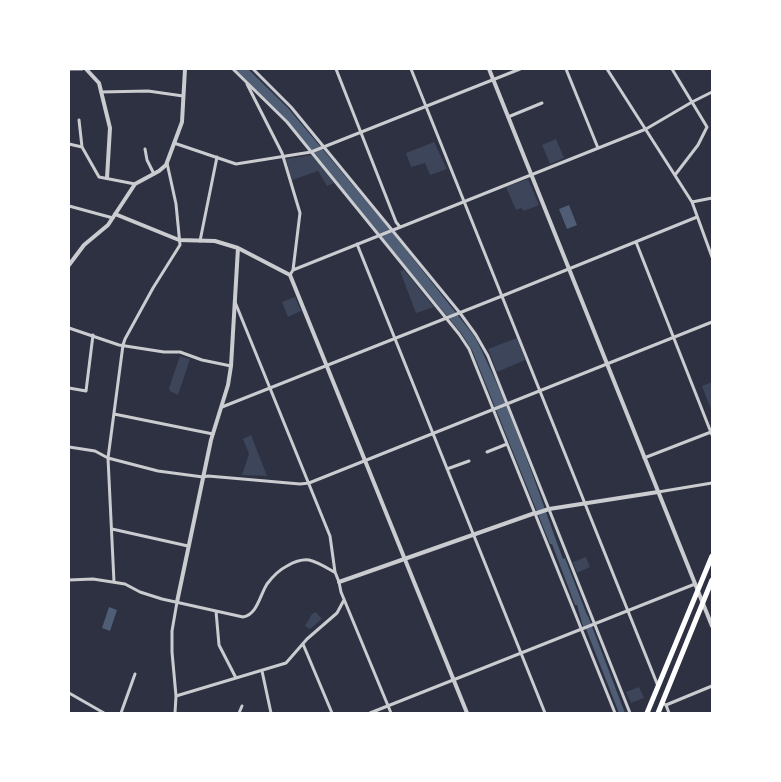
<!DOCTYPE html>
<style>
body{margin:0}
#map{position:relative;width:781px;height:782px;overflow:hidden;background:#2d3142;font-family:Ubuntu,sans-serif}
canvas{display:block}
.frame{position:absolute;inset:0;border:70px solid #fff;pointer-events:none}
</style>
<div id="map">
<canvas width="781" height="782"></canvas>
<div class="frame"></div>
</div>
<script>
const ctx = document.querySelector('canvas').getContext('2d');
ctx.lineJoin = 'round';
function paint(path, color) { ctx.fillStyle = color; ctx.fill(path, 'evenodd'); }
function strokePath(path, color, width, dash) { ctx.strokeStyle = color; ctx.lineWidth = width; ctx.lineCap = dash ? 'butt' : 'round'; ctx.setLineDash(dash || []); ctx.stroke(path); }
const green = new Path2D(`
 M556 139 564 158 550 164 542 145Z
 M434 142 447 169 430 175 425 163 411 167 406 153Z
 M312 155 334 183 327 186 318 171 292 180 286 159Z
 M528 179 539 205 524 211 521 208 516 210 506 187Z
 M404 270 434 307 416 313 400 271Z
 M295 297 301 311 288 317 282 302Z
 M517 338 525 360 497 372 488 349Z
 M180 356 190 359 178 395 170 391 169 388Z
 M712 382V412L702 386Z
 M251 435 267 476 242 475 249 454 243 439Z
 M586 557 590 567 577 573 573 562Z
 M316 612 322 619 310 629 305 626 312 614Z
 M639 687 644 698 631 703 626 692Z`);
const water = new Path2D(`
 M235 69H248L288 108 392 232 475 337C511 408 536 485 563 559L565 558 587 615 588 616 625 713H619L586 629 584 630 577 605H575L552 544H550L472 350 461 333 287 122Z
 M569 205 577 225 567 229 559 209Z
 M109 607 117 610 110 631 102 628Z`);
const minor = new Path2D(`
 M69 69H82
 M233 69 287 122 459 334 469 349 615 713
 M253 69 291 107 392 230 460 313 476 335 488 356 630 713
 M336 69 396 222 400 227
 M411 69 658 686
 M566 69 598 148
 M607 69 692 202 712 257
 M672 69 707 127 698 145 675 175
 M247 84 282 153 300 213 293 270
 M101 92 148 91 183 96
 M508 117 542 103
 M79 120 82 147
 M174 143 236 164 311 152 520 69
 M69 144 82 147 99 177 135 184
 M145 149 147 160 154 174
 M692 202 712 198
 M69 206 113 218
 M200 241 217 157
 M636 242 712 435
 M357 244 545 713
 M290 275 293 270 646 129 692 102 712 92
 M235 302 330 536 335 572 339 582 341 592 391 713
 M69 328 119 345 164 352H180L202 360 231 366
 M69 388 86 391 93 335
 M222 407 502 296 697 217
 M114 414 213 434
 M69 447 95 451 108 458 158 471 203 477 208 476 300 484 309 483 712 322
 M487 452 507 444
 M644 458 711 432
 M447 469 469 461
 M658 492 712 483
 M112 529 188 546
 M69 580 93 579 125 584 140 592 162 599 243 617C257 615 260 595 267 584 273 576 279 570 287 566 294 562 301 559 309 560 318 562 327 568 334 572
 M114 582 108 458 123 345 125 339 153 288 180 245 176 204 167 163
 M216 611 219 645 236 678
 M303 644 332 713
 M262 671 271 713
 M69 693 104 713
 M176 696 286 663 307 639 337 613 344 600
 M662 703 666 705 712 686
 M666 705 669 713
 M121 713 135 674
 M175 713 176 696 172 652V631L177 602
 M239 713 242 706
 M370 713 695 584`);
const tertiary = new Path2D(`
 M86 69 99 83 110 128 107 178
 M489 69 712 626
 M115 214 179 240 215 241 238 248 290 275 467 713
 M69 265 84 245 108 225 135 184 159 171 166 165 182 122 185 69
 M537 513 549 509 658 492
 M339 582 535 513
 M177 602 211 440 228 385 231 366 238 248`);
const trunk = new Path2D(`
 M647 713 712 556
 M658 713 712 580`);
paint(green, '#3c4559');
paint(water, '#4f5d75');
strokePath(minor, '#caccd0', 3);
strokePath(tertiary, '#caccd0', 4);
strokePath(trunk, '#fff', 5);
</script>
